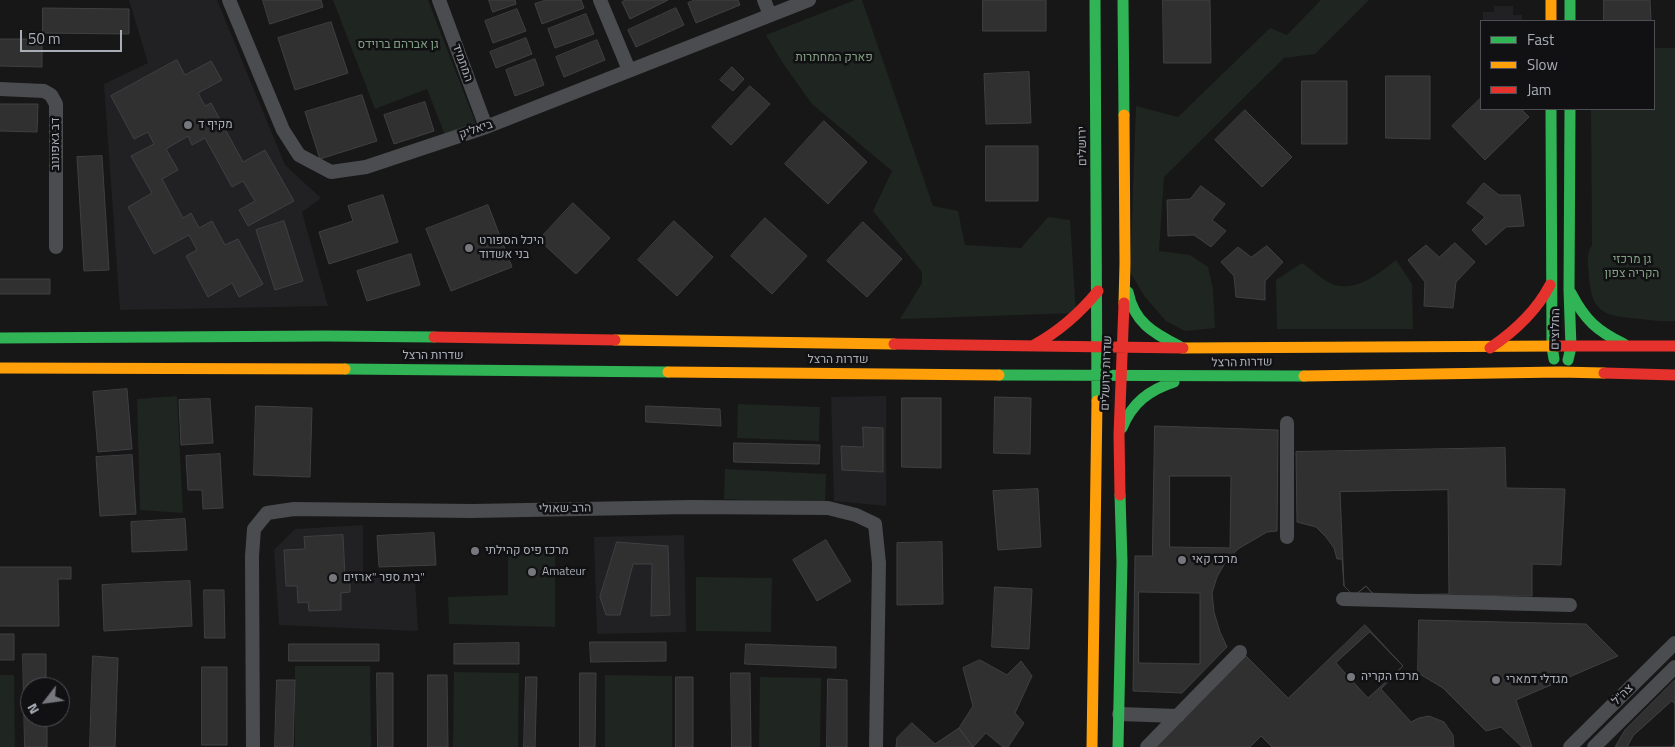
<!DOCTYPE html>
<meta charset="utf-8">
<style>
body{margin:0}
#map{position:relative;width:1675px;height:747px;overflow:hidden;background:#171717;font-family:"Titillium Web",sans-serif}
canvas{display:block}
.legend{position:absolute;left:1480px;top:20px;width:175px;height:90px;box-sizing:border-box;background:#111113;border:1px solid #4e4f54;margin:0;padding:6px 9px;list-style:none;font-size:15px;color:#a9adb6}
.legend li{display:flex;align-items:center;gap:10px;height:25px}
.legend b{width:25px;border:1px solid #4e4f54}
.north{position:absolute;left:20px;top:677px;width:50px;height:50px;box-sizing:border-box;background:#111113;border:1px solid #4e4f54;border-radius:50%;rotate:240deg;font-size:14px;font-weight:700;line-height:20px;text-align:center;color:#a9adb6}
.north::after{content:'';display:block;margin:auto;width:18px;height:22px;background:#76787e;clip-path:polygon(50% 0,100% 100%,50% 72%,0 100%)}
.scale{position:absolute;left:20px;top:30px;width:102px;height:22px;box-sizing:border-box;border:2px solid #a9adb6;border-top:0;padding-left:6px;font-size:15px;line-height:18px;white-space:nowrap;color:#a9adb6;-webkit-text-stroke:4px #111113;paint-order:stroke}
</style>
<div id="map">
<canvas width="1675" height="747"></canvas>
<ul class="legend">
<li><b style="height:6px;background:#30b455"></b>Fast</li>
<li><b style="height:6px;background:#ff9f0a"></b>Slow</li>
<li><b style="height:6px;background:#e5322d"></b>Jam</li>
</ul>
<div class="north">N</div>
<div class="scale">50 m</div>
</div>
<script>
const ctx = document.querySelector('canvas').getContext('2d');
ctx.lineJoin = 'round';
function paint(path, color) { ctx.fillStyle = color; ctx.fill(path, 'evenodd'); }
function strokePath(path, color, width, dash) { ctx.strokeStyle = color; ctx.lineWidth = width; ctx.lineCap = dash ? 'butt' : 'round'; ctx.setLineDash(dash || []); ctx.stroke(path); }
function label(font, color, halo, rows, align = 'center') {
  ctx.font = font + ' "Titillium Web",Heebo,sans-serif'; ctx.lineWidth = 5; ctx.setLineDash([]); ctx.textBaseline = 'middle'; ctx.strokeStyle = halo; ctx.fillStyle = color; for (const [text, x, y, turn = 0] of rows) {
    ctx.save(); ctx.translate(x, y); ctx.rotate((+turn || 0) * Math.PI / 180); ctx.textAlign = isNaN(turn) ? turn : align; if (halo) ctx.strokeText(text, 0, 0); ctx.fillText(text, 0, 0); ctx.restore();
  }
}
const built = new Path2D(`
 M129 0H217L285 165 321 198 302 212 328 306 120 310 104 84 148 63Z
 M1494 6H1513V15H1522V21H1483V12H1494Z
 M886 396V506L834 501 831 397Z
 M363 525V577L415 579 418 631 279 625 274 550 295 529Z
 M684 535 686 632 597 634 594 537Z`);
const green = new Path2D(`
 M333 0H428L476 124 445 135 427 89 375 109Z
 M855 0H862L933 206 958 211 965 245 1021 248 1048 217 1070 220 1076 313 900 319 922 283V272L873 211 892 171 812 104 782 62 766 35Z
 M1321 0H1369L1315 54 1284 58 1164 177 1159 251 1190 255 1208 267 1213 289 1215 328 1185 331 1166 321 1145 297 1130 272 1136 106 1178 117 1270 28 1287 35Z
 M1654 48H1675V321C1663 322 1651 320 1640 319 1605 316 1591 314 1589 275 1588 264 1586 254 1592 245L1591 109H1654Z
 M1396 260 1412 284 1413 329H1277L1276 280 1302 263C1311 269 1326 283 1335 285 1359 291 1379 273 1396 260Z
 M177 396 183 513 140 510 137 399Z
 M738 404 820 407 819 441 737 438Z
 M725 469 826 474 825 504 724 499Z
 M508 545 555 548V627L449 624 448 597 508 595Z
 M696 577 772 578 771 632 696 631Z
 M295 666H370L371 747H295Z
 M454 672 519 673 518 747H453Z
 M0 675H14L15 747H0Z
 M605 675 672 676V747H605Z
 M760 677 821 678 820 747H759Z`);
const building = new Path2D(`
 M263 0H321L323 7 270 24Z
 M489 0H515L516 4 493 12Z
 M546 0H581L584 8 542 24 535 4Z
 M626 0H668L630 19 622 2Z
 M695 0H738L740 5 696 23 688 3Z
 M983 0H1046V31H983Z
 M1163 0H1210L1211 63H1164Z
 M1604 0H1650L1651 21H1604Z
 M43 8 129 9V34L43 33Z
 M676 8 684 25 636 47 628 30Z
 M517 9 526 31 493 43 485 21Z
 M586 14 594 34 555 48 548 29Z
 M331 22 348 73 295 90 278 38Z
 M526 38 532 54 496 68 490 52Z
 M0 39H42V67L0 66Z
 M597 40 605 60 564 77 556 57Z
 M535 59 544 85 515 96 506 70Z
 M177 60 185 75 211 61 222 80 198 93 205 106 211 103 243 162 265 150 294 201 248 226 239 210 255 201 243 181 232 187 205 138 192 145 188 136 166 149 178 170 162 179 183 218 191 213 199 228 212 221 225 245 238 239 263 284 239 297 232 283 208 297 186 256 197 250 189 235 154 254 128 207 152 193 131 156 154 144 148 132 134 139 111 96Z
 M732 67 744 79 733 91 720 80Z
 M1029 72 1031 123 986 124 984 74Z
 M1386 76H1430V139L1386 138Z
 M1302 81H1347V144H1302Z
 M750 86 770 104 731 145 712 127Z
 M362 95 377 141 320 159 305 112Z
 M1481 98V109H1521L1529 117 1485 160 1452 126Z
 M425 102 434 131 394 144 384 115Z
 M0 104H38L37 132 0 131Z
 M1245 110 1292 157 1262 187 1215 140Z
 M824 121 867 162 828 204 785 164Z
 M986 146H1038V201H986Z
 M102 156 109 270 84 271 77 157Z
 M1484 183 1499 195H1520L1524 226 1506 227 1486 245 1472 230 1485 217 1467 203Z
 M1201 186 1225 204 1212 220 1226 231 1211 247 1194 235 1168 236 1167 200 1190 199Z
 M383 195 398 242 329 264 319 232 353 221 348 206Z
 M573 203 610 238 576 274 539 240Z
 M488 205 512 267 451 291 426 229Z
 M765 218 807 256 772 294 731 256Z
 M284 221 303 281 275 290 256 230Z
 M674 221 713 257 677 296 638 260Z
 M863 222 902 259 867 297 827 261Z
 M1455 243 1475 262 1456 282 1453 308 1424 306 1425 282 1408 260 1426 245 1439 257Z
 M1267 246 1283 262 1265 281V300L1236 297 1234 276 1221 262 1238 247 1251 257Z
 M411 254 420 285 367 301 357 271Z
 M0 279H50V294H0Z
 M127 389 132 449 98 452 93 392Z
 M995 397 1031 398 1030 454 994 453Z
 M902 398H941V468L902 467Z
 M210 399 213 443 181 445 179 400Z
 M256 406 312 408 310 477 254 475Z
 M646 406 720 409 721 426 646 422Z
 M1155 426 1278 430 1277 531 1267 532 1238 549 1225 563 1217 577 1212 593 1214 612 1220 632 1227 647 1182 693 1133 691 1135 556H1152Z
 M863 427 883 428V472L842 470 841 446 863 447Z
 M734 443 820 445 819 464 734 462Z
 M1505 448 1506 488 1565 489 1561 565 1532 564V596L1374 595 1366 586 1354 596 1344 586 1342 559H1337L1334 548 1326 537 1316 527 1297 522 1296 452Z
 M220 454 223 508 203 509 202 490H188L186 456Z
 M132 455 136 514 100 516 96 457Z
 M1170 476H1231L1230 548 1170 547Z
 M1038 489 1041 547 998 550 993 491Z
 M1448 490 1449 594 1374 595 1366 586 1354 596 1344 586 1340 492Z
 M185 519 187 550 132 552 131 522Z
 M434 533 436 565 379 567 377 536Z
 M343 535 345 577H350V592L341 593V610L309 611 308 602 298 603 297 586H286L284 550 305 549 304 537Z
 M826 540 851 581 817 601 793 560Z
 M617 542 668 546 670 615 651 616 652 564H633L620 615H606L600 597Z
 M942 542 943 604 897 605V543Z
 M0 567H71V579H58L59 626H0Z
 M190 581 192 626 104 631 102 585Z
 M995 587 1032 589 1029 649 992 647Z
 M204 590H224L225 638H205Z
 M1139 592 1200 593V664L1139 663Z
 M1419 620 1586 624 1618 656 1516 700 1532 747H1522L1501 727 1486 731 1443 688 1418 673Z
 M1365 625 1403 666 1381 689 1411 722 1419 718 1429 716 1444 722 1453 735 1454 747H1272L1261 736 1250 747H1155L1246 656 1288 698Z
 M1370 632 1403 666 1368 698 1336 663Z
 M0 634H14V660H0Z
 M590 642H666V661L591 662Z
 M519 643V664H454V644Z
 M289 644H379V661H289Z
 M746 644 836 647V668L745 664Z
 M23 654H46V687H30V717H47V747H25Z
 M93 656 118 658 115 747H90Z
 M980 660 1007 675 1021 661 1032 676 1015 713 1024 723 1008 747H1003L986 733 973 747 959 728 973 706 963 668Z
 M202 667H227V745H202Z
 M377 673H393V747H378Z
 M580 673H596L595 747H580Z
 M731 673H750L751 747H732Z
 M428 675H447L448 747H428Z
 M526 677H537L535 747H524Z
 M676 677H693V747H676Z
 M828 679 847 680V747H827Z
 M277 680H295L293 747H275Z
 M1675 680V747H1615L1625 730Z
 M1672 701 1675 704V744L1672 747H1627L1633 736Z
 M912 723 935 744 959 728 973 747H896L897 738Z`);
const street = new Path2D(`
 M229 0 283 130 299 155 331 172 366 167 486 127 809 0
 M439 0 486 127
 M600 0 629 70
 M764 0 770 15
 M0 89 44 91 51 95 56 104V247
 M1287 423V537
 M1343 599 1570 605
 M1119 714 1178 716
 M253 747 252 556 254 529 267 513 294 509 472 511 690 507 828 508 856 515 875 524 879 563 876 747
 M1147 747 1240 652
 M1570 747 1675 643
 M1594 747 1675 667`);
const fast = new Path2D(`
 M1095 0 1097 401
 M1123 0 1124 115
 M1570 0V21
 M1551 109 1552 347 1554 359
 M1128 292C1134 322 1153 333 1179 346
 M1571 293C1585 320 1597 331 1624 344
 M0 338 328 336 434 337
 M1568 360 1571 347 1569 290 1570 109
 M345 369 668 372
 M999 375 1304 376
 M1122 428C1132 403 1149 390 1174 382
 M1118 747 1122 562 1120 495`);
const slow = new Path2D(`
 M1551 0V21
 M1124 303 1125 263 1124 115
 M615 340 894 344
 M1183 348 1558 346
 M0 368 345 369
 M668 372 999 375
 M1304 376 1560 372 1604 373
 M1092 747 1097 401`);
const jam = new Path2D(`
 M434 337 615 340
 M894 344 1183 348
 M1034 345C1060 331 1079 314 1098 291
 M1558 346H1675
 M1490 348C1515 331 1536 312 1550 285
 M1604 373 1675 375
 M1120 495 1119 435 1124 303`);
const markers = [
 [188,125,5,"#76787e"],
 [469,248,5,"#76787e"],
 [475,551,5,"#76787e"],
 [1182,560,5,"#76787e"],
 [532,572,5,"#76787e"],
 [333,578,5,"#76787e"],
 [1351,677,5,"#76787e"],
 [1496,680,5,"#76787e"]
];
const parkNames = [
 ["גן אברהם ברוידס",398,45],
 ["פארק המחתרות",834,58],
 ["גן מרכזי",1632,260],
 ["הקריה צפון",1632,274]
];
const streetNames = [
 ["המתמיד",462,63,70],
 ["ביאליק",476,130,-19],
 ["דב גאפונוב",56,144,-90],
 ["ירושלים",1083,146,-91],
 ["החלוצים",1556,329,-89],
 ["שדרות הרצל",433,356],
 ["שדרות הרצל",838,360],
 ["שדרות הרצל",1242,363,-1],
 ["שדרות ירושלים",1107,373,-88],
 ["הרב שאולי",565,509,-1],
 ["צה\"ל",1623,695,-45]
];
const poiNames = [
 ["מקיף ד",198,125],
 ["היכל הספורט",479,241],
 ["בני אשדוד",479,255],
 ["מרכז פיס קהילתי",485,551],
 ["מרכז קאי",1192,560],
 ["Amateur",542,572],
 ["בית ספר \"ארזים\"",343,578],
 ["מרכז הקריה",1361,677],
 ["מגדלי דמארי",1506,680]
];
paint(built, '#212123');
paint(green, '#1f2520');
paint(building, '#303031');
strokePath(building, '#3f4043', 1);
strokePath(street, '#4b4c4f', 14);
strokePath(fast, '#30b455', 11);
strokePath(slow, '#ff9f0a', 11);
strokePath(jam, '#e5322d', 11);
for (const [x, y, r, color] of markers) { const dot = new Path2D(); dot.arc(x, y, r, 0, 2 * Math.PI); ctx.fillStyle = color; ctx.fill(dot); strokePath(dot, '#111113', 2); }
label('12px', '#82a084', '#111113', parkNames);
label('12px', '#a9adb6', '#111113', streetNames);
label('12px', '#a9adb6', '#111113', poiNames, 'left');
</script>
